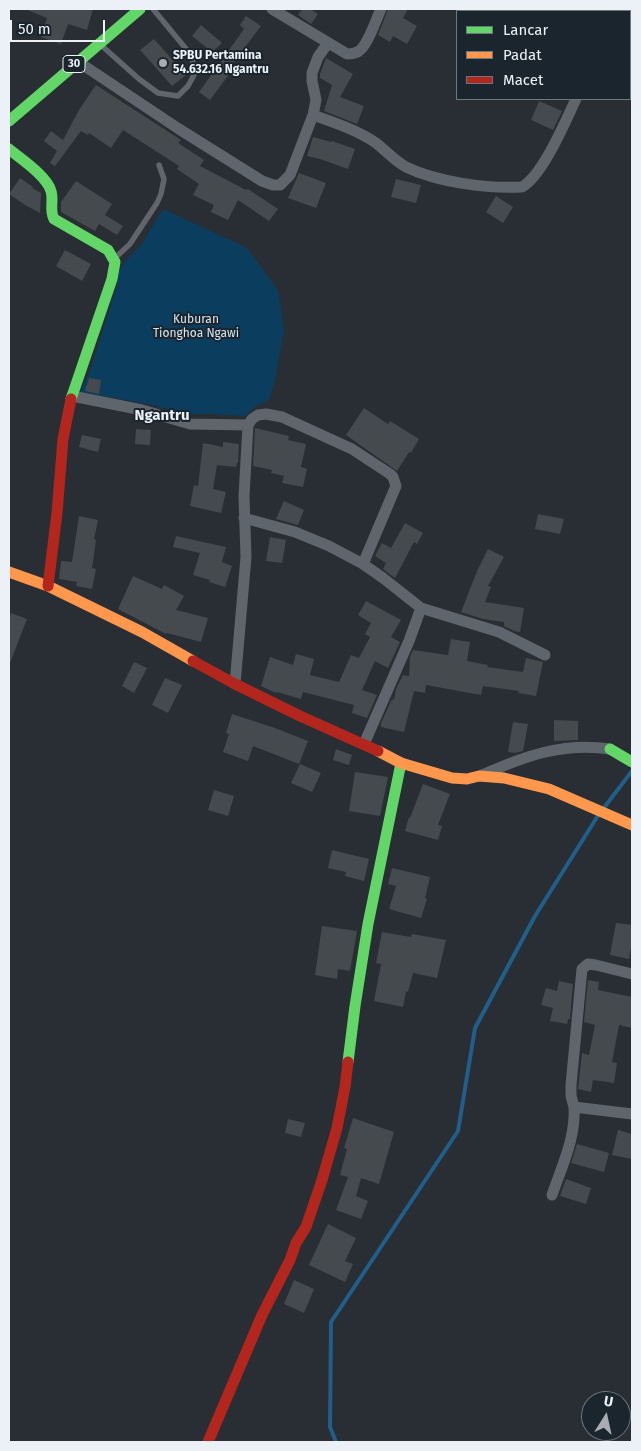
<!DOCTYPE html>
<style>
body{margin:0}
#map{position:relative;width:641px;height:1451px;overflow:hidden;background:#282e33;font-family:"Fira Sans",sans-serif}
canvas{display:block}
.frame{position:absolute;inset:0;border:10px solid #ebf1f7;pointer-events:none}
.legend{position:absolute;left:456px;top:10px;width:175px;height:90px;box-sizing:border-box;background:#1b252d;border:1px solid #6e777e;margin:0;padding:6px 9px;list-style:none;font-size:15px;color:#ebf1f7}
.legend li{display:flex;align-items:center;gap:10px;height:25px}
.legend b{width:25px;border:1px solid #6e777e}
.north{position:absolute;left:581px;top:1391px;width:50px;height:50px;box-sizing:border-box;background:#1b252d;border:1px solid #6e777e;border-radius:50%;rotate:10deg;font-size:14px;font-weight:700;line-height:20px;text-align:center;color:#ebf1f7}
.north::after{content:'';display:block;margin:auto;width:18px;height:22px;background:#a7adb2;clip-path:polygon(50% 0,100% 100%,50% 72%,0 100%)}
.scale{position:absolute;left:10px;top:20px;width:95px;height:22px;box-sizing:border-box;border:2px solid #ebf1f7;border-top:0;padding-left:6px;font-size:15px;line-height:18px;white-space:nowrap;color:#ebf1f7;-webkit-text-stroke:4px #1b252d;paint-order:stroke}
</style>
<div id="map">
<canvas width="641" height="1451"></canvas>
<div class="frame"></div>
<ul class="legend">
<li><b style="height:6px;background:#63d668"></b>Lancar</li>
<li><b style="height:6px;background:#ff974d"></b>Padat</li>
<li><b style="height:6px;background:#b3261e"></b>Macet</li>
</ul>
<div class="north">U</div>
<div class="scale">50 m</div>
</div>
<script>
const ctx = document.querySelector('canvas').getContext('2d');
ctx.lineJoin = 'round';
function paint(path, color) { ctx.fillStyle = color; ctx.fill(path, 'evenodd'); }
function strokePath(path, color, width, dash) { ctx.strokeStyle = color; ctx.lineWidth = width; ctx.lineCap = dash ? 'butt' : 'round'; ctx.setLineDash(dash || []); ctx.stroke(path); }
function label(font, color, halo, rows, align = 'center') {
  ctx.font = font + ' "Fira Sans",sans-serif'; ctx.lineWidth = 4; ctx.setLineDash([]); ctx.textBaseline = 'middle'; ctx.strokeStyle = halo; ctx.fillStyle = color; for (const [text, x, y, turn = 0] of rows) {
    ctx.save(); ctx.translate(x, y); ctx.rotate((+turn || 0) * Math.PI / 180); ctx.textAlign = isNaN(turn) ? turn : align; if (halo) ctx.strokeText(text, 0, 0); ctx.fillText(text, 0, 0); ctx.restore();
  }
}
const green = new Path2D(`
 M163 209 247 248 278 290 284 329 275 380 269 400 256 406 245 416 214 414H189L143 403 80 392 90 371 117 286 119 272 125 261 141 245Z`);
const stream = new Path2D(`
 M603 809 632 771
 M336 1442 330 1427 331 1322 458 1131 475 1028 535 916 599 814`);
const building = new Path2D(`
 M25 9H93L87 30 68 24 61 44 41 37 47 18Z
 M302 9H311L318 14 311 24 298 15Z
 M388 9H408L403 18 417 26 407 44 393 36 390 42 378 35Z
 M246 16 261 26 233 63 236 65 210 100 199 92 244 29 240 25Z
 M201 25 222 43 212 52 192 36Z
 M154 39 186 75 172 86 140 50Z
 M326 58 353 74 340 97 364 106 357 124 324 111 332 85 320 78V74Z
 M96 85 181 140 178 143 204 160 200 166 246 190 248 189 278 209 269 221 238 200 228 220 211 212 214 205 193 195 199 184 177 169 179 166 123 130 111 148 89 133 88 135 81 131 55 166 50 163 57 151 44 141 51 131 63 140 79 110Z
 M539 101 562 111 553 130 531 120Z
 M313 137 331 142 332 141 355 149 348 169 320 159 307 156Z
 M299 173 326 183 316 208 288 198Z
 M20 178 33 187 32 188 41 193 40 213 25 205 9 194Z
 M396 179 421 185 416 203 391 197Z
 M76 181 112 204 105 215 123 226 117 235 99 224 95 231 61 212V202Z
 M496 196 513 207 503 223 486 212Z
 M65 250 91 264 82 281 56 266Z
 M89 378 101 380 99 394 85 391Z
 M364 408 388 424 390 421 419 439 411 453 409 452 397 471 346 435Z
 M255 428 289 436 288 440 306 444 301 467 307 469 303 487 282 483 284 476 271 473 272 470 253 466Z
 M136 429 151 430 150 445 135 444Z
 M82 435 101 439 98 452 79 447Z
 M223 442 239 444 238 463H237L236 467 217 465 213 489 226 492 221 513 190 506 194 485 198 486 203 443 223 447Z
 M284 501 304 510 298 525 276 519Z
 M538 514 564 519 560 534 535 529Z
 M79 516 98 520 94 539 96 540 92 568 96 569 92 589 76 586 77 582 59 579 61 561 72 562Z
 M405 523 423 533 417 544 414 542 395 578 383 569 386 563 375 556 382 543 391 548Z
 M176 536 226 547 222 562 232 566 225 587 209 582 210 580 193 575 200 553 173 547Z
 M270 537 286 540 282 563 266 561Z
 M488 549 504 557 488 586 491 587 485 602 524 608 520 632 514 631 504 626V622L483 619 461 612 477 571Z
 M133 576 162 589 164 585 184 596 176 610 208 618 201 642 167 633 166 634 118 609Z
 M366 601 401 620 391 637 400 642 388 668 375 661 362 690 377 695 367 718 352 713 354 705 303 692 301 699 277 692 276 693 261 686 270 657 293 665 296 654 314 659 310 675 339 682 351 655 359 658 370 637 365 634 371 623 358 615Z
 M11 613 27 619 10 663H9V619Z
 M451 639 470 642 467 661 488 665 487 667 523 672 526 658 543 662 536 696 518 693 519 691 483 686 481 695 426 685 425 693 414 691 404 732 381 727V723L392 699 394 700 396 689 403 675 409 676 410 657 413 650 448 655Z
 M134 662 147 668 134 693 122 686Z
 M165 678 182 685 168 713 152 705Z
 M232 714 275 728 308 741 299 764 253 746 248 761 223 752 229 734 226 733Z
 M554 720 578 721V740L554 741Z
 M513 722 528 724 523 751 515 753 508 752Z
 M336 749 352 755 349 765 333 760Z
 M300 764 321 773 312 792 291 783Z
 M355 772 388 777 380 816 349 811Z
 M423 784 450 794 438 825 442 826 438 840 405 831 409 817 410 818Z
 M214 790 234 796 228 816 208 810Z
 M332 850 369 859 364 881 345 876 346 872 328 868Z
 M392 868 430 877 425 898 427 899 421 918 389 909 396 886 388 884Z
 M616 923 632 925V942L629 959 610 955Z
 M322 926 357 931 350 971 338 969 337 979 315 975Z
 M382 932 411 937 412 934 446 940 437 978 413 973 408 992 406 991 403 1007 374 1001 381 964 376 963Z
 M588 980 599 982 598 990 632 997V1028L619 1025 612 1062 617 1063 614 1083 593 1080 591 1092 578 1089 582 1053 589 1055 595 1025 584 1022Z
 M559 981 573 984 570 1019H568L567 1024 550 1021 553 1008 541 1005 546 988 557 991Z
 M353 1118 394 1132 379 1184 361 1178 356 1196 368 1201 361 1219 336 1210 348 1177 340 1175 347 1149 344 1148Z
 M288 1119 305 1123 301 1137 285 1133Z
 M618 1130 632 1134V1159L612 1155Z
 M577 1144 609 1153 604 1172 571 1163Z
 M566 1179 591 1188 586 1204 560 1196Z
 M328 1224 356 1238 345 1261 353 1264 345 1282 309 1265Z
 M294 1280 314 1289 304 1313 284 1304Z`);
const lane = new Path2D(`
 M102 46 139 79 158 93 178 96 188 86 194 75 192 56 153 9
 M115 258 130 244 157 203 161 194 164 179 159 165`);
const street = new Path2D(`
 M272 9 347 54C351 54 355 54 359 51 368 45 376 19 381 9
 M611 11 612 9
 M77 61 179 129 262 181 273 185H280L290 175 313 115 316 100 312 81V73L318 57 328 43
 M313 115C335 123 357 130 376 143 386 151 395 161 406 167 437 182 487 189 522 187 543 175 565 122 576 99
 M72 396 142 410 190 424 248 425 252 419 258 415 266 414 282 417 352 449 390 474 393 477 396 486 363 564
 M244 518 295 532 329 546 363 564 383 578 421 608 499 632 545 655
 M235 684 246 557 244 496 248 425
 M364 744 409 641 421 608
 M482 775C525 756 563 742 610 749
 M632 974 596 965 588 964 582 969 571 1085V1096L574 1107 632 1114
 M552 1195C562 1166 576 1137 574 1107`);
const fast = new Path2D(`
 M9 121 140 9
 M9 149C21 159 47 176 51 191 54 201 49 210 54 219L108 250 115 262 112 279 71 399
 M610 749 632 762
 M348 1062 355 1006 368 924 401 763`);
const slow = new Path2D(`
 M9 572 48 586 142 632 193 661
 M378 751 401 763 452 778 467 779 479 776 504 778 549 789 632 825`);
const jam = new Path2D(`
 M48 586 57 513 63 439 71 399
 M193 661 235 684 300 716 378 751
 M208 1442 262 1315 290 1260 296 1243 306 1227 322 1180 337 1128 345 1087 348 1062`);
const markers = [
 [163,63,5,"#a7adb2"]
];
const shields = [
 [74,64,22]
];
const shieldNames = [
 ["30",74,64]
];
const poiNames = [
 ["SPBU Pertamina",173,56],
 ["54.632.16 Ngantru",173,70]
];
const parkNames = [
 ["Kuburan",196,320],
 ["Tionghoa Ngawi",196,334]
];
const quarterNames = [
 ["Ngantru",162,416]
];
paint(green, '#0b3e5e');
strokePath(stream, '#215e89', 4);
paint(building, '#454a4e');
strokePath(lane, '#5e656c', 5.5);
strokePath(street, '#5e656c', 11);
strokePath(fast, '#63d668', 11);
strokePath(slow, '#ff974d', 11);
strokePath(jam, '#b3261e', 11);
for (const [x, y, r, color] of markers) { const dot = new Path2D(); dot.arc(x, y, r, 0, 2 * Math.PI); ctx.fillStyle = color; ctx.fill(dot); strokePath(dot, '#1b252d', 2); }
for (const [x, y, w] of shields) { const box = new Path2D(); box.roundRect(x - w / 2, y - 8.5, w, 17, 4); ctx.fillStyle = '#1b252d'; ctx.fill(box); strokePath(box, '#ebf1f7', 1); }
label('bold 11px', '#ebf1f7', null, shieldNames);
label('bold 12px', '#ebf1f7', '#1b252d', poiNames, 'left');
label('12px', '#d4e5f3', '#1b252d', parkNames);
label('bold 15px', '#ebf1f7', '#1b252d', quarterNames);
</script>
